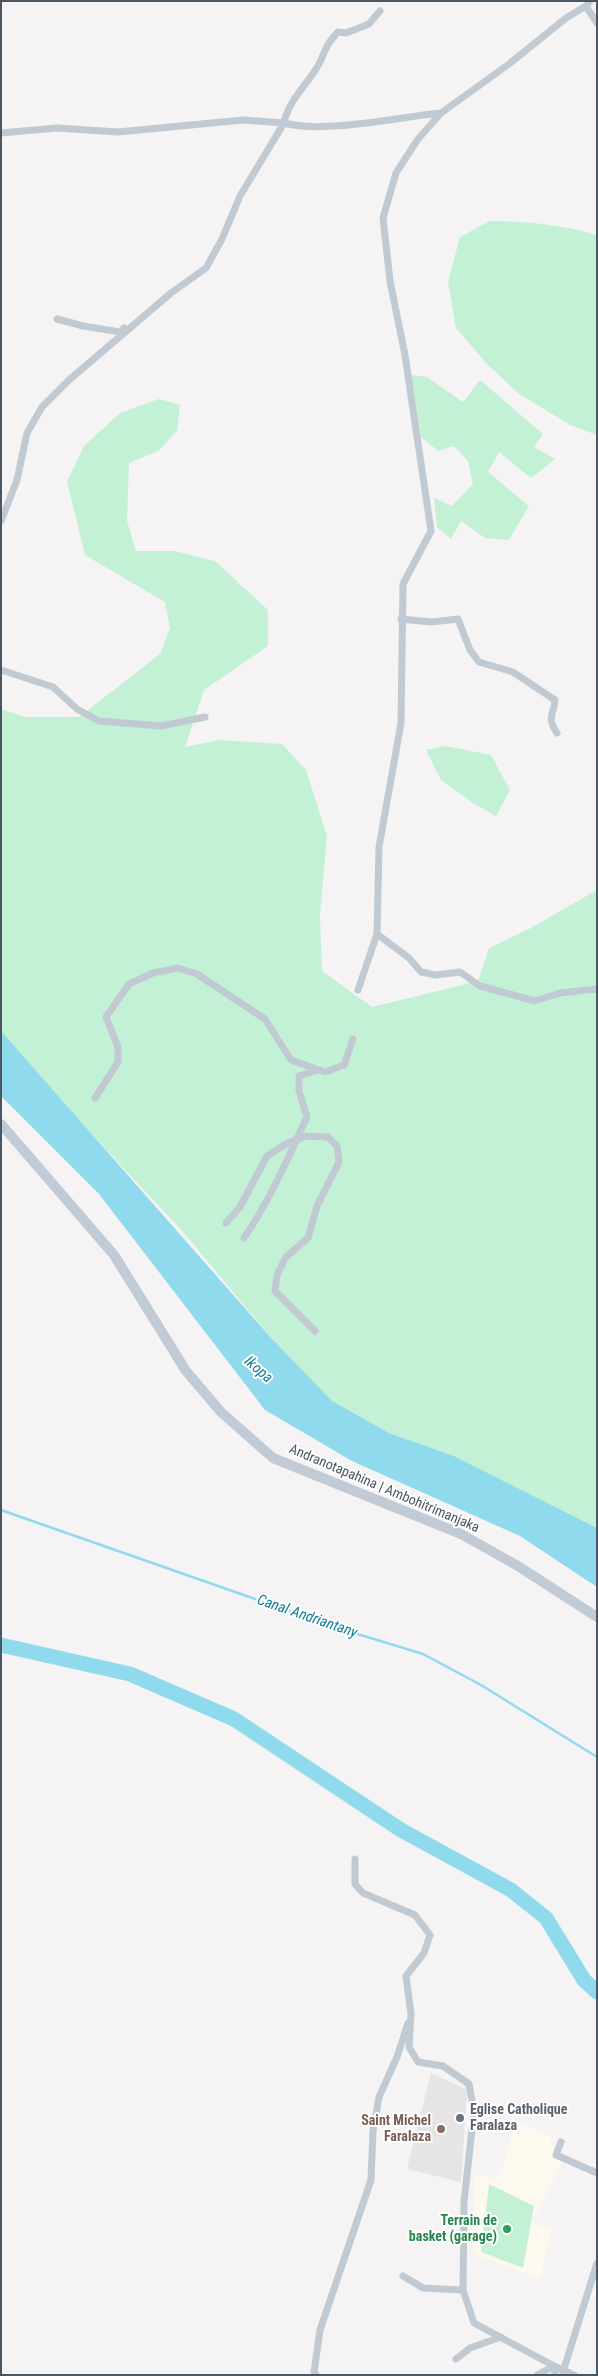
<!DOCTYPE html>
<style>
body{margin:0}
#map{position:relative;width:598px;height:2376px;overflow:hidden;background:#f5f3f3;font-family:"Roboto Condensed",sans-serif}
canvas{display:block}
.frame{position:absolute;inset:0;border:2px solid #4a5661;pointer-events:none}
</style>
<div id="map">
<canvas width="598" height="2376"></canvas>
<div class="frame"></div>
</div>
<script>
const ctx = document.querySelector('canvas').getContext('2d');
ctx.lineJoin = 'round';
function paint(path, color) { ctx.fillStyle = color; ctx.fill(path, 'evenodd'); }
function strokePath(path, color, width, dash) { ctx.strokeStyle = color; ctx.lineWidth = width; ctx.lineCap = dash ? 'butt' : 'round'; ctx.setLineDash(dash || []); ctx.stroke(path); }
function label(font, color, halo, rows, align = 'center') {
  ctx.font = font + ' "Roboto Condensed",sans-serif'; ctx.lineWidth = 4; ctx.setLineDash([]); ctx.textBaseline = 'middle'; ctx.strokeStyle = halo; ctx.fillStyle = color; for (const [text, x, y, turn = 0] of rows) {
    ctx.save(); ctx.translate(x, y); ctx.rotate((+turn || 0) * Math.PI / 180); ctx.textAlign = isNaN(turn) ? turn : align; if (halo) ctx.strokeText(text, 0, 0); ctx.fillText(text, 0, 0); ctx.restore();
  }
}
const commercial = new Path2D(`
 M516 2121 550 2137 553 2148 566 2157 532 2222 552 2230 540 2279 473 2254 475 2176 499 2178Z`);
const education = new Path2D(`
 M431 2073 467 2090 461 2182 407 2169Z`);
const green = new Path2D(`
 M490 221C528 221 561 225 597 235V435L570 425 518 393 486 363 456 328 448 282 460 237Z
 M411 375 427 377 463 402 480 380 543 434 534 447 555 459 531 478 499 452 488 472 529 506 509 540 485 538 461 521 451 539 437 527 434 498 452 506 473 484 468 461 454 446 438 451 421 437Z
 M159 399 180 405 177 431 158 451 129 463 127 521 136 551H174L215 561 268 610V646L204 690 185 747 219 740 282 744 306 770 327 836 320 915 322 971 372 1007 478 981 489 948 529 929 597 890V1528L454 1456 389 1433 344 1409 311 1386 184 1233 1 1037V709L25 717H79L160 654 170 628 165 602 85 555 67 482 84 446 120 413Z
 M445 746 491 755 510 790 496 816 473 803 441 780 426 750Z
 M489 2184 534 2206 523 2268 481 2252Z`);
const water = new Path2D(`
 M1 1031 272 1339 332 1401 389 1433 454 1456 597 1528V1587L520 1536 352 1461 265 1410 99 1194 1 1096Z`);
const stream = new Path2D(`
 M1 1510 338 1628 423 1654 481 1685 597 1757`);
const river = new Path2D(`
 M1 1645 130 1674 234 1719 401 1830 511 1890 546 1918 584 1980 597 1992`);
const minor = new Path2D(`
 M586 6 597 23
 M1 133 57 128 118 132 243 120 284 123C289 98 309 84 320 62 326 49 327 43 338 32L346 33 369 24 380 11
 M57 319 83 326 120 332 124 328
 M1 521 17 480 27 433 42 407 69 380 171 293 206 268 222 239 240 196 284 123C325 134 398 117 441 113
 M401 619 431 622 458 619 470 650 479 662 513 672 555 700C554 715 546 717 557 733
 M1 670 53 687 77 709 99 721 161 726 205 717
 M377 934 409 958 421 972 436 975 460 972 480 986 535 1001 560 993 597 989
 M358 990 377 934 379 847 401 723 403 584 431 531 405 355 390 281 383 218 396 173 418 139 441 113 509 64 566 18 586 6 590 1
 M95 1098 118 1062V1047L106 1017 129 984 153 973 178 968 197 974 265 1019 291 1060 325 1072 344 1065 353 1039
 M226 1223 240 1207 267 1156 286 1144 306 1136 328 1137 337 1146 339 1162 317 1206 308 1238 286 1257 277 1275 275 1291 315 1331
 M244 1238C270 1200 288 1158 307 1117L299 1091V1076L318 1070
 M355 1859V1884L363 1893 415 1915 430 1935 424 1953 406 1976 411 2014 409 2047 418 2062 443 2066 469 2084 474 2111 464 2202 463 2290 474 2323 554 2366 555 2375
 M561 2142 556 2155 597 2173
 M403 2276 423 2288 463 2290
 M456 2359 470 2348 501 2337
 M563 2372 597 2263
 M316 2375 314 2372 320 2330 371 2180 373 2131 379 2097 397 2057 408 2023
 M537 2375 554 2366 574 2375`);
const secondary = new Path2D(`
 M1 1124 114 1255 186 1371 221 1412 273 1458 461 1534 518 1566 597 1617`);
const markers = [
 [460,2118,5,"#6b7280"],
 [441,2129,5,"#8d6e63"],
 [507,2229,5,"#2e9e5b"]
];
const streetNames = [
 ["Andranotapahina | Ambohitrimanjaka",384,1489,23]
];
const worshipNames = [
 ["Eglise Catholique",470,2110],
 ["Faralaza",470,2126]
];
const educationNames = [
 ["Saint Michel",431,2121],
 ["Faralaza",431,2137]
];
const leisureNames = [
 ["Terrain de",497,2221],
 ["basket (garage)",497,2237]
];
const waterNames = [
 ["Ikopa",258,1370,41],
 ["Canal Andriantany",307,1617,19]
];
paint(commercial, '#fdf9ef');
paint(education, '#e6e4e5');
paint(green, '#c3f1d5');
paint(water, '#90daee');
strokePath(stream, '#90daee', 2.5);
strokePath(river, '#90daee', 15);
strokePath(minor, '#c1cad2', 7);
strokePath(secondary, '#c1cbd6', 10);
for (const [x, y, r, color] of markers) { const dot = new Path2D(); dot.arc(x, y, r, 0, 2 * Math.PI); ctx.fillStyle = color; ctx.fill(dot); strokePath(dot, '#fff', 2); }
label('14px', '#4a5661', '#fff', streetNames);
label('bold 14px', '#5b616d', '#fff', worshipNames, 'left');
label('bold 14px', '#785e54', '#fff', educationNames, 'right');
label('bold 14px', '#27864d', '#fff', leisureNames, 'right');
label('italic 15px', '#0c7c9b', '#fff', waterNames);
</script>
